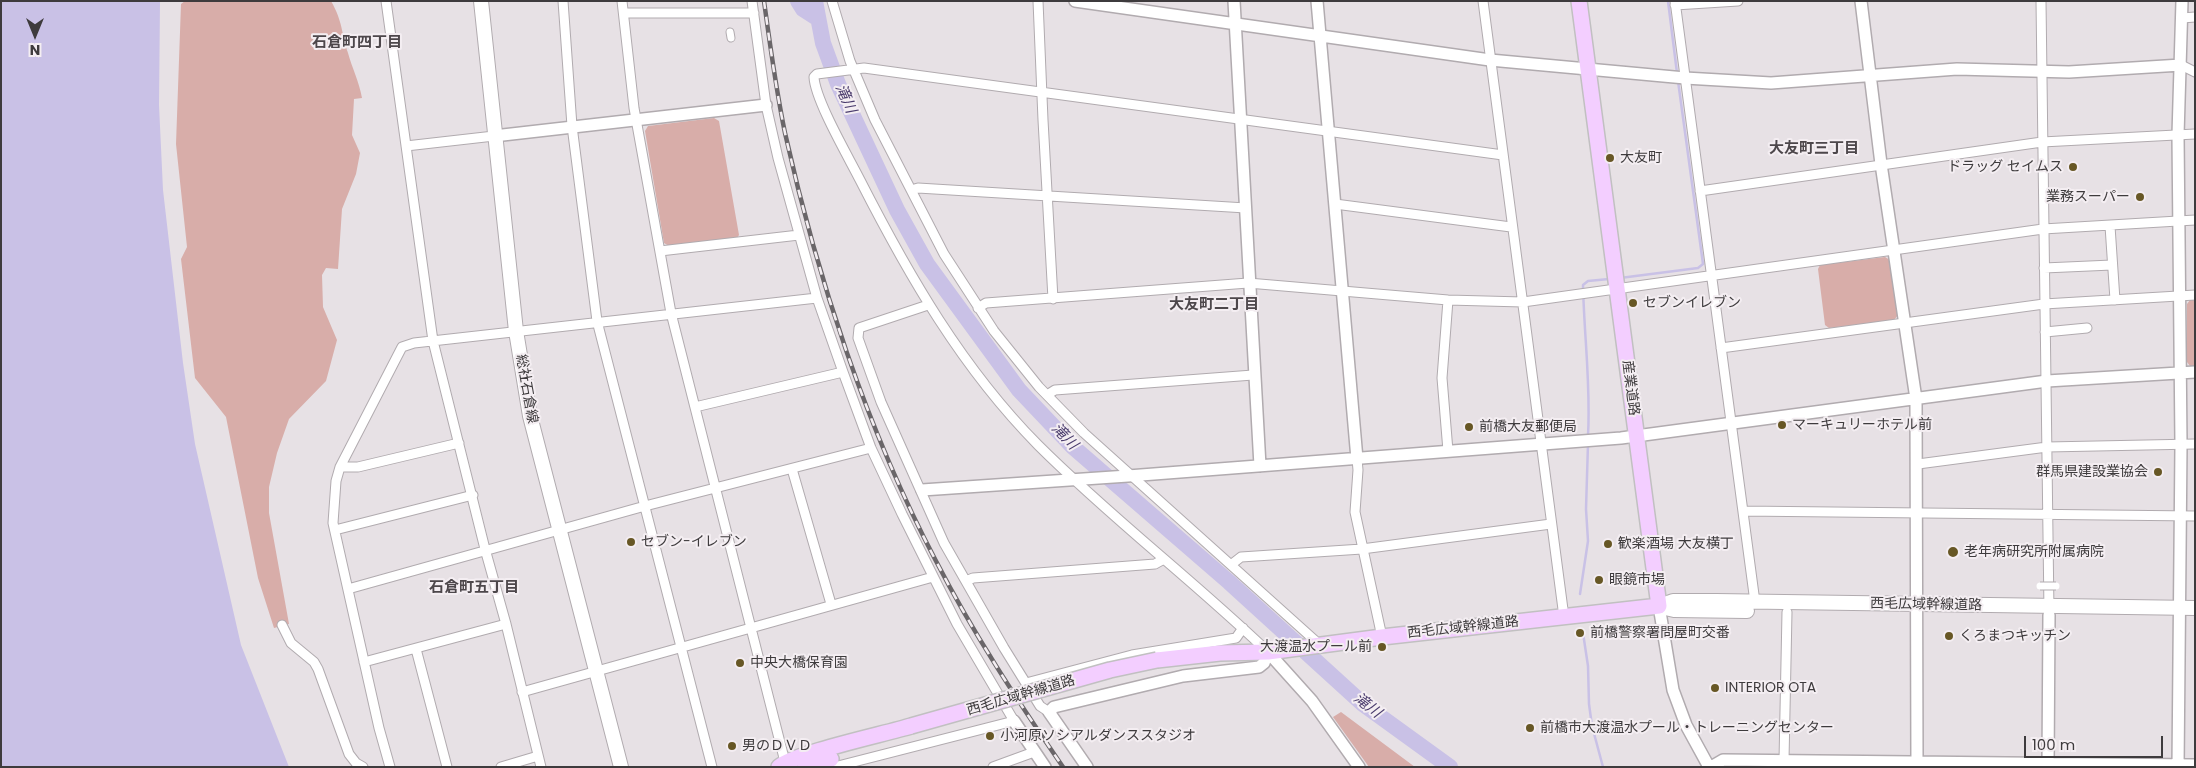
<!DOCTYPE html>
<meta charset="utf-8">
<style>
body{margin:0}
#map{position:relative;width:2196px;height:768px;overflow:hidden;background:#e7e1e5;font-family:Poppins,sans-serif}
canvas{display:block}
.frame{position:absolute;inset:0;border:2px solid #3e3b3d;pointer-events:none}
.north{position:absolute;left:10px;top:10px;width:50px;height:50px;-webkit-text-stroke:4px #f4eef2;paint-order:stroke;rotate:180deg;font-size:14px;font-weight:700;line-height:20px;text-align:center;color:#3e3b3d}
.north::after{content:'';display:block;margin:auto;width:18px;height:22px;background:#3e3b3d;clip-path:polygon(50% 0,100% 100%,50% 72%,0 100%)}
.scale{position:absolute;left:2024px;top:736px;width:139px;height:22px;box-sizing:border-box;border:2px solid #3e3b3d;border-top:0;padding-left:6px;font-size:15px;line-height:18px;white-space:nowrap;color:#3e3b3d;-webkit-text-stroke:4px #f4eef2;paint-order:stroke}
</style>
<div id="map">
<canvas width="2196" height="768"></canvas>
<div class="frame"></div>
<div class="north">N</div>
<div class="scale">100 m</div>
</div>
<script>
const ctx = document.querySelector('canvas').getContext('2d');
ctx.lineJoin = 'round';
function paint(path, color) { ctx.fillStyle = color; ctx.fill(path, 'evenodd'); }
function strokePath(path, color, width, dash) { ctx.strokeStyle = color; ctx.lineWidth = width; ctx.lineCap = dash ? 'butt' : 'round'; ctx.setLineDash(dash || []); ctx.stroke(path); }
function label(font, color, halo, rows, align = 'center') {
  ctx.font = font + ' Poppins,"Noto Sans JP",sans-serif'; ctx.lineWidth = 4; ctx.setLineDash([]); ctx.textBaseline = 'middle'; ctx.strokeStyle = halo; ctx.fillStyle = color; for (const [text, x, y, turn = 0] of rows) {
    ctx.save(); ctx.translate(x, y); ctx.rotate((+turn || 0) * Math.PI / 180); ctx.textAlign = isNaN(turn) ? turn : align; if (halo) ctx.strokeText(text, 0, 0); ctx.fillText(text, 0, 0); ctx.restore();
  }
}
const green = new Path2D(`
 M185 1H331C343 22 341 32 348 53 352 68 359 81 362 98L354 99 352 135 360 153 356 174 342 209 338 269 326 268 322 275 323 307 337 340 326 381 289 419 277 453 269 487V513L289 624 274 628 258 578 226 417 195 378 181 259 187 247 176 144 181 4Z
 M714 118 719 121 739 235 737 238 669 246 664 243 645 131 648 126Z
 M1885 257 1890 260 1898 315 1894 320 1829 328 1825 325 1818 269 1820 265Z
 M2190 300H2195V366H2190L2187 362V304Z
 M1341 712 1415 767H1369L1333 717Z`);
const water = new Path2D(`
 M1 1H160L159 105 163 190 183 363 195 444 241 645 289 767H1Z`);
const stream = new Path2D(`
 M1668 1 1677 73
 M1620 278 1698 268 1703 264 1678 81
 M1588 436C1591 385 1584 336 1583 285L1588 281 1609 279
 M1580 594 1588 541 1586 509 1588 444
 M1583 633 1588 666 1589 704 1592 726 1603 767`);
const river = new Path2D(`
 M798 1 803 9 817 18
 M815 1 823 43 838 84 897 210 927 264 1019 390 1073 447 1229 582 1363 704 1450 767`);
const pedestrian = new Path2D(`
 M730 32 731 38`);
const minor = new Path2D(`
 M386 1 433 341 485 549 506 624 541 767
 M563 1 572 126 597 321 712 767
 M622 1 634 108 671 313 785 762
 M752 1 766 105 778 158 817 298 843 372 871 448 902 514 957 624 1014 721 834 767
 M832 1 850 61 875 120 944 254 994 331 1039 387 1084 433 1320 645
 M1038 1 1043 120 1053 299
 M1483 1 1564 617
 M1675 1 1755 602
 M2041 1 2049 611
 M1675 5 1738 1
 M624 13H754
 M2182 18 2195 17
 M2181 65 2195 72
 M406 146 494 136
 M911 190 918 188 1246 208
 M1700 191 2042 142 2195 134
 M1335 204 1511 227
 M2110 226 2115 300
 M660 251 799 235
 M2044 268 2112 265
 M928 305 859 328 858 338 881 402 944 543 1004 648 1040 706 1049 712
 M978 308 986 303 1248 283 1448 300 1523 302 2043 229 2195 220
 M2045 332 2087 328
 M1721 348 2044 304 2195 295
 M1047 395 1055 390 1253 375
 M695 407 843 372
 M1448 451 1442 378 1448 300
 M1357 459 1358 470 1355 512 1382 637
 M1918 464 2047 447 2195 444
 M340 467H358L459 443
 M792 469 831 604
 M1743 511 2195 516
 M335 530 473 495
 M1232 564 1241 557 1362 549 1551 524
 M966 581 973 578 1155 564 1164 559
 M348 589 645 506 871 448
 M282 625 291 643 314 662 318 669 349 754 356 763 363 767
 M416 649 447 767
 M1268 652C1193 580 1111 518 1038 445 962 368 909 276 860 180 849 158 815 100 814 77L817 74 864 68 1503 155
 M364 662 506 624
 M1026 683 1132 655 1236 638 1243 628
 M522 692 933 577
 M1784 760 1787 612
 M390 767 379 728 333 523 336 481 340 467 402 347 414 343 817 298
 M501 767 538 756
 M993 767 1034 752`);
const tertiary = new Path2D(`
 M1075 1 1490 60 1685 78 1771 83 1957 69 2069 72 2181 65
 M1234 1 1260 466
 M1317 1 1357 459
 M1861 1 1881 164 1916 399 1917 767
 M494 136 766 105
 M922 490 1128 476 1621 438 2047 381 2195 372
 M1659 606 1673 690 1686 725 1709 767
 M1014 721 1045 767
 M1087 767 1049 712 1054 707 1183 676 1259 667 1264 663 1268 652 1312 701 1359 767
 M1711 767 1723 760 2195 765
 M2048 767 2049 615
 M2178 767 2181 445 2178 135 2182 1`);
const secondary = new Path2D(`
 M481 1 516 331 530 416 621 767
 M1659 606 1673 601H1716L2195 608
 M1661 607 1674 610 1747 611`);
const primary = new Path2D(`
 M1157 660 1220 653 1268 652 1382 637 1659 606 1579 1
 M779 767C795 753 885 734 911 726
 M805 767 831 759`);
const rail = new Path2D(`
 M764 1C770 45 776 90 785 133 817 277 867 430 936 561 973 633 1017 700 1063 767`);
const pedestrianBridge = new Path2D(`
 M2040 586H2056`);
const primaryBridge = new Path2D(`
 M911 726 1110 670 1157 660`);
const markers = [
 [1610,158,5,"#675725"],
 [2073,167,5,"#675725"],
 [2140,197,5,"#675725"],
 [1633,303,5,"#675725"],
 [1782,425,5,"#675725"],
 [1469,427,5,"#675725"],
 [2158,472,5,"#675725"],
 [631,542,5,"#675725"],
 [1608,544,5,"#675725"],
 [1953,552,6,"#675725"],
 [1599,580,5,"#675725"],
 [1580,633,5,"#675725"],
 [1949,636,5,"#675725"],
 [1382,647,5,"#675725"],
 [740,663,5,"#675725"],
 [1715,688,5,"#675725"],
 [1530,728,5,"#675725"],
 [990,736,5,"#675725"],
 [732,746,5,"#675725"]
];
const poiNames = [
 ["大友町",1620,158],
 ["ドラッグ セイムス",2063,167,"right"],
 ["業務スーパー",2130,197,"right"],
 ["セブンイレブン",1643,303],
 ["マーキュリーホテル前",1792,425],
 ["前橋大友郵便局",1479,427],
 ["群馬県建設業協会",2148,472,"right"],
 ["セブン-イレブン",641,542],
 ["歓楽酒場 大友横丁",1618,544],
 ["老年病研究所附属病院",1964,552],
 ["眼鏡市場",1609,580],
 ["前橋警察署問屋町交番",1590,633],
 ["くろまつキッチン",1959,636],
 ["大渡温水プール前",1372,647,"right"],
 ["中央大橋保育園",750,663],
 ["INTERIOR OTA",1725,688],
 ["前橋市大渡温水プール・トレーニングセンター",1540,728],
 ["小河原ソシアルダンススタジオ",1000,736],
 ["男のＤＶＤ",742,746]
];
const streetNames = [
 ["産業道路",1630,388,83],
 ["総社石倉線",526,389,80],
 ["西毛広域幹線道路",1926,605,1],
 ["西毛広域幹線道路",1463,628,-6],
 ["西毛広域幹線道路",1021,696,-16]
];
const neighbourhoodNames = [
 ["石倉町四丁目",357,43],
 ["大友町三丁目",1814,149],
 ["大友町二丁目",1214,305],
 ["石倉町五丁目",474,588]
];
const waterNames = [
 ["滝川",845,99,66],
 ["滝川",1064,437,46],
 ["滝川",1367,706,38]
];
paint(green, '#d8ada9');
paint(water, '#c9c1e6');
strokePath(stream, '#c9c1e6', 2.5);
strokePath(river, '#c9c1e6', 16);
strokePath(pedestrian, '#b1abaf', 9);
strokePath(minor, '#b1abaf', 11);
strokePath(tertiary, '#b1abaf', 14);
strokePath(secondary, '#b1abaf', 16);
strokePath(primary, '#c1c0c1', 18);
strokePath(pedestrian, '#fff', 7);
strokePath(minor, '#fff', 9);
strokePath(tertiary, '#fff', 11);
strokePath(secondary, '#fff', 14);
strokePath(primary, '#f3ceff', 15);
strokePath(rail, '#6a6669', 4.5);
strokePath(rail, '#f4eef2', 2.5, [8]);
strokePath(pedestrianBridge, '#b1abaf', 9, []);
strokePath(primaryBridge, '#c1c0c1', 18, []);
strokePath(pedestrianBridge, '#fff', 7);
strokePath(primaryBridge, '#f3ceff', 15);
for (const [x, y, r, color] of markers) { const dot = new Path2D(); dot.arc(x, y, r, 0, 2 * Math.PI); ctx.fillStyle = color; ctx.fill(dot); strokePath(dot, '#f4eef2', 2); }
label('14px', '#3e3b3d', '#f4eef2', poiNames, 'left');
label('14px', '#3e3b3d', '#f4eef2', streetNames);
label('bold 15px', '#4d474b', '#f4eef2', neighbourhoodNames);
label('italic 15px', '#4a3c6d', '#f4eef2', waterNames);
</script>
